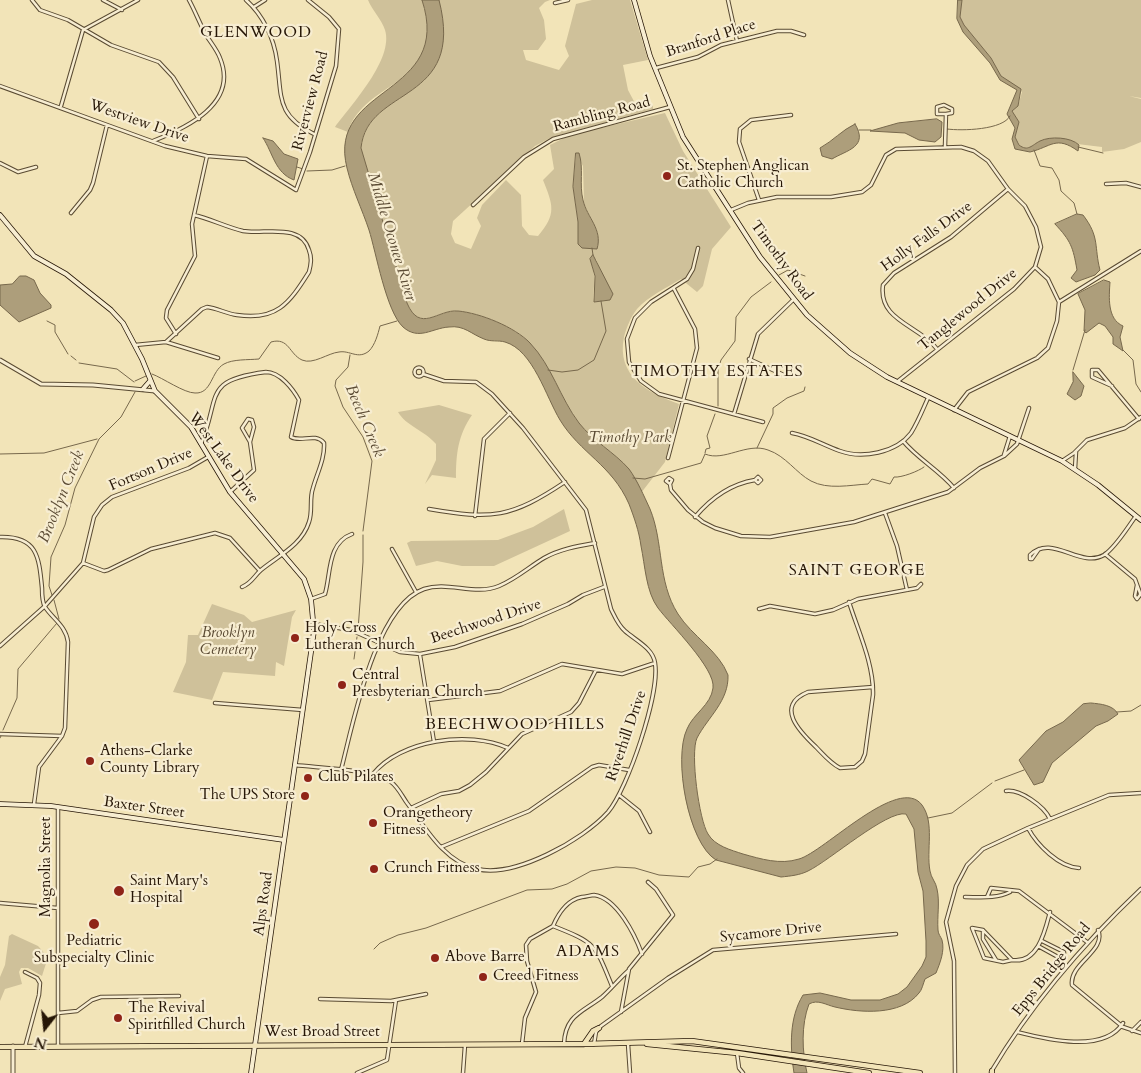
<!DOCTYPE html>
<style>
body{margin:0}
#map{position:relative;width:1141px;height:1073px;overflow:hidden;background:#f2e4b8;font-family:Cardo,serif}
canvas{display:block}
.north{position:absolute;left:20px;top:1003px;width:50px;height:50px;-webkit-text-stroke:4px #f7edd1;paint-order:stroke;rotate:196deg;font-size:14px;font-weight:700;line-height:20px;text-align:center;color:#261606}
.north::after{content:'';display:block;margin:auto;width:18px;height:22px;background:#261606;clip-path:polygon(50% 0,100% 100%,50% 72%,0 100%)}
</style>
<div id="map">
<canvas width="1141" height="1073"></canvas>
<div class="north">N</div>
</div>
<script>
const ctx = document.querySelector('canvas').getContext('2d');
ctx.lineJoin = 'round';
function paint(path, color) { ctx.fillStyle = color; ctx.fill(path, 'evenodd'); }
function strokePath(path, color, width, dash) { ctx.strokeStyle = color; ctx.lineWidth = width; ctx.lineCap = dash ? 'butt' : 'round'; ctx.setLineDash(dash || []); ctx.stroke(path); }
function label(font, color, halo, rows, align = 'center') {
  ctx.font = font + ' Cardo,serif'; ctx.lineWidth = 4.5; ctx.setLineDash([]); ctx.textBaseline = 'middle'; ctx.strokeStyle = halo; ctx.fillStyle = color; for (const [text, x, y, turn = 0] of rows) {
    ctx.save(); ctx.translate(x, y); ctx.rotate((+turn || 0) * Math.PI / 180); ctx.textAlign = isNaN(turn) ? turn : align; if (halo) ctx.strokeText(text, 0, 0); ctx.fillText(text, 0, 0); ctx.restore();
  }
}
const green = new Path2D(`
 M368 0H422C450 87 364 78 348 132L335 127C352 104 394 59 385 30 382 20 372 10 368 0Z
 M439 0H550L545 2 539 8 544 20 546 39 538 50H523L526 60 559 70 569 56 565 46 576 4 592 0H630L648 60 623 65 628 90 637 107 653 105V109L550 138 535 146 453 221 451 234 455 243 471 249 481 226 477 218 482 205 506 180 521 195 522 226 529 235 538 236C557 214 553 205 543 180L554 169 550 145 570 135 665 113 683 151 731 227 712 249 703 286 697 292 681 279C666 288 649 296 637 309 631 316 626 329 624 337 616 376 648 393 679 404L665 462 641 493C637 485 634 476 629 469 613 451 590 439 576 419 555 389 545 345 510 328 495 321 475 312 459 311 439 308 420 334 407 303L362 155C356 119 400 98 424 81ZM576 154 583 166 584 204 598 234 581 247 578 244V222L573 187ZM596 259 606 286 613 294 610 300 594 302C592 291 597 279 592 267Z
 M962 0H1141V98L1129 96 1141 99V142L1124 149 1102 152V147L1044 140 1032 148 1021 147 1015 137 1019 122 1012 111 1018 106 1022 92 1001 76 991 58 964 25 960 17Z
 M439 405 472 415C458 435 456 454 456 478L432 475 425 484 436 460V444C424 430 406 426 398 412Z
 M564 509 570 531 494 566H462L437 561 416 566 407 543 411 541 498 540 533 527Z
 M212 604 244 615 252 622 296 610 292 617 284 666 276 662 275 676 223 672 212 700 173 692 186 662 188 635H198Z
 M12 934 38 946 48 957 42 976 28 968H21L19 972 22 984 5 989 0 1001V977L5 965 9 936Z`);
const water = new Path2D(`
 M422 0H439C466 105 367 85 361 148L407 303C420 334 438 309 458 311 480 313 515 327 530 343 552 366 560 398 579 423 593 441 614 452 629 469 637 480 644 496 650 509 664 543 657 581 678 614 692 636 719 651 728 675 729 701 708 717 697 738 690 753 699 820 708 834 715 846 731 850 743 854 761 859 780 865 799 859 824 852 899 774 922 805 935 823 926 850 930 871 931 878 936 882 937 889 940 902 937 916 938 930 938 934 941 937 942 940 945 951 940 963 936 973L925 979C923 984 922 990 919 993 901 1016 860 1013 835 1007 826 1005 818 999 809 1004 801 1025 802 1051 807 1073H794C790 1047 789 1018 803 995L820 993 851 1000H880L898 994 907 987 922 966 926 957V941L923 891 918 872 914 829 906 814C887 810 829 861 808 871 800 875 791 876 781 877L716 860C688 843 673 758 687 729 693 714 711 705 713 688 716 669 670 624 658 608 646 592 645 565 641 546 639 531 634 517 629 504 612 465 580 453 560 420 546 397 533 350 505 342 498 340 491 342 484 339 471 334 464 325 449 327 432 328 419 341 403 327 386 311 376 252 369 230 362 209 352 189 347 168 326 84 454 97 422 0Z
 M958 0H962L960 17 964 25 991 58 1001 76 1021 89 1018 106 1012 111 1019 122 1015 137 1019 145C1028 152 1032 145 1040 141 1050 136 1071 137 1079 145L1078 151C1056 135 1051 147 1030 152L1015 149 1012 139 1015 128 1007 114 1017 90 1000 80 990 63 963 32 957 19Z
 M937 119 942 122 941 137 935 142 919 140 905 133 870 131 898 123Z
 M855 124C869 147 847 150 832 159L822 156 820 148C833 141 842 130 855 124Z
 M263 138 273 141 284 154 298 159 294 180C275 173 273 153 263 138Z
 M576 153H579C584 169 579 184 583 200 587 218 603 229 597 249L582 248 578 244V222L573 187Z
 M1077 214 1083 215C1100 237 1094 247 1100 270L1095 275 1076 282 1071 278 1077 270C1073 247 1071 241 1055 224Z
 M593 255 613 294 610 300 594 302 595 276 590 259Z
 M20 276H26L34 280 40 293 51 305V308L19 322 0 305V285L12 284Z
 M1104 280 1110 282C1109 297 1107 319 1123 326L1120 337 1123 351 1113 344V337L1105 326 1099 323 1086 333 1084 331 1085 310 1078 294Z
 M1073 372 1084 386 1081 396 1075 400 1067 394 1073 382Z
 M1091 703C1101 704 1113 705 1118 714L1108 721 1096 726 1052 763 1043 782 1034 785 1019 760 1046 731 1063 722 1083 704Z`);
const stream = new Path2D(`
 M947 129C962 131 1003 130 1010 116
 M859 130H871
 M1078 147 1103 153
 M1034 150 1040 166 1052 168 1059 180 1061 191 1074 203 1077 214
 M297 167 303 169
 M307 171 332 170 345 166
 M592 248 593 255
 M779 275 788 270 805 276
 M47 321 55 325V332L68 354
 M1123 350 1133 360 1136 384 1141 392
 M350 355 348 367 336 380 335 386 343 407 363 437 372 461 363 531
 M71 356 76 360
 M79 363 117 369 134 382
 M548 370 562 372 578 370 594 360 606 331 601 301
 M1073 370 1085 330
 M152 374C163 378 184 393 195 393 212 394 211 371 224 364 233 359 248 360 259 359L271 342C289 337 289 354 302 360 313 365 328 353 339 352 350 350 358 360 369 351 375 345 378 334 380 326L397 321
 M135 381 146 376
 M718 406V370L721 360 735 341 736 317 751 297 771 282
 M757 448 773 414V408L787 398 804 391 805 387
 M705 453 706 449 710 448 707 436 715 414
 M0 454 44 453 97 439
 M633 478 645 479 701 463 705 454C724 462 747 442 768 450 786 456 796 473 811 481 828 490 850 485 868 484L872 479 890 484 894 477C901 478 919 471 924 467
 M52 595 49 586 51 557 65 525 75 488 99 439 121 417 135 392
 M54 600 59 619
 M358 630 363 562V535
 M354 659 357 637
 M1117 712 1131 711 1141 705
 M3 730 17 698 18 669 57 623
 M0 738 1 736
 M995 781 1024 770
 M928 818 952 813 992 783
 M374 949 380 943 398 935 426 928 527 890 552 889 567 884 591 871 616 867 635 868 659 875 689 877 698 867 710 864 717 859`);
const minor = new Path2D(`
 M32 0 40 10 68 20 111 45 159 62 173 77 199 119
 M103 0 122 10
 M246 0C263 15 274 38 277 61 282 97 276 115 314 134
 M728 0 737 41
 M555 3 568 0
 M254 7 265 0
 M656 68 698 57 721 45 777 31H791L804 35
 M0 86 165 146 207 156 246 159 296 190 310 152 336 66 339 29 329 17 308 0
 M61 106 83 30 138 0
 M153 141C186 128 239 104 220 58 217 50 211 43 206 35 200 24 195 11 189 0
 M945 146 946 114 952 113V109L944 105 937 107V114H946
 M0 163 18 172 36 167
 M1106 184 1126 183 1141 187
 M759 200 739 142 740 129 751 120 791 115
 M473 205 524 157 553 139 670 107
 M731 210 748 203 777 197H831L862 192 871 185 886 155 896 149 961 147 974 151 988 161 1008 189 1025 206 1036 227 1041 247 1035 267 1014 289 898 381
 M71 213 90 190 93 183 107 125
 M698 248 693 269 687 279 651 302 635 318 627 339 629 362 641 381 659 394 763 422
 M1059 302 1141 251
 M176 334 166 318 167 310 195 256 192 224 207 156
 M166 342 218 358
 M135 345 166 342 202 309 207 307C217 308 227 314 237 315 276 321 289 304 309 272 311 264 312 258 309 250 301 222 263 235 243 231 226 227 211 219 194 215
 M937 349C919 325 878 321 883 285L894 273 951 237 1008 189
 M749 359 786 376
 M414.5 372a4.5 4.5 0 1 1 9 0a4.5 4.5 0 1 1-9 0Z
 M1112 386 1092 377V370H1098L1139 419
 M954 410 968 392 1037 358 1048 348 1057 321 1059 302 1048 279 1035 267
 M734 414 758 334 793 300
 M792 433C809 436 823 445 840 451 862 459 896 453 911 433 918 422 923 409 928 398
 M903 441C918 459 939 470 954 488
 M201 444C221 396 202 380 266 372 280 372 293 389 299 400L291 437C301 443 315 432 324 443 325 459 317 473 313 488 309 499 313 511 309 522 302 545 278 556 261 570 254 576 252 583 242 587
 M1004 455 1010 436
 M668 458 697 348 695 329 674 289
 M1062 461 1074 453 1087 440 1125 428 1141 417
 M1075 469 1076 452
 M670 484 666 481 669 478 672 480 670 484 671 490 688 510 703 522 715 528 741 536 770 537 854 522 948 492 980 468 1004 456 1017 444 1029 408
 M230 492 254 470 250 442 254 427 252 420 248 419 242 428 250 442
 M429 509C492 520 511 518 565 482
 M885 513 897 546 907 590
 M475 516 484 439 510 413
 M695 517C711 498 731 484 755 480L758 483 761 480 758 477 755 480
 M0 537C37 536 39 556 42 588 42 593 42 602 45 607 53 619 66 626 68 642L65 728 62 736 39 767 34 804
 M392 549 416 592
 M1039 549 1032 559H1030V555C1052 533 1080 569 1104 555 1116 547 1127 528 1136 516
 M1105 554 1135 579 1140 593V595L1137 599 1135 596 1137 585
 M83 563 104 571 108 570 151 549 215 533 230 538 260 571
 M311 599 325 594C331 574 327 543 352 534
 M849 602C858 631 874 664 873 695L865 754 862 761 855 767 840 768C830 763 823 754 816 747 800 732 774 706 808 692L873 687
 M759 609 770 606 815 614 833 610 858 599 917 588 921 584
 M314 624 351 630 400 652 420 654 455 647 522 624 568 604 583 595 604 587
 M0 646 45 606 83 563 94 517 102 505 112 497 189 468 208 457
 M420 655 434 742
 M428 700 500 691 562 664 622 674 655 663
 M215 703 303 710
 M0 734 62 736
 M295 765C319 768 373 769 391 782 398 787 402 796 407 803 425 827 444 862 477 869 515 878 583 840 608 812 628 788 660 694 655 663 653 648 635 640 625 631 618 625 615 617 611 609L586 510 523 428 492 394 476 382 444 381 423 374
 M341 770C353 724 375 606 424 589 448 581 475 596 499 586 516 579 529 567 544 558 560 549 578 546 595 543
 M373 774C400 740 469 730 508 748
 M1006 791C1020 789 1044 806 1050 819
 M619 795 639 811 650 832
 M411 808 441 794 459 791 470 785 486 772 522 734 571 712 579 703 596 670
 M1028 828C1037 845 1059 867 1079 868
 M441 847 529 811 592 767 599 765 629 770
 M965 897C980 897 996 899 1010 892
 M987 897 991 888 1019 891 1087 942
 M0 903 58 908
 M553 926C559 912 567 900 582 897 586 897 591 895 594 895 617 898 635 935 642 954
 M983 930V939L996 960
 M1098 930C1107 951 1069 963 1072 985L1123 1027 1141 1033
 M1038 946 1058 957 1064 956V952L1042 941
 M1012 960 1003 962 984 958 972 928 983 930 1012 960C1038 964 1045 931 1050 912
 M25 972 37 978 40 983 39 995 25 1047
 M320 999 391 1001 426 994
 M621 1012 629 969 673 915 656 889 648 882
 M58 1013 77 1011 92 1000 101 997 179 996
 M1132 1031 1141 1022
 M1017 1032C1045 1039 1104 1054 1123 1023
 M522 1044 525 1018 536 992 527 961 526 945 530 939 553 926C596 943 595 944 612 986
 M564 1044C565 1015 583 1012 602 997 611 989 619 979 628 971
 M594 1044 596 1032 601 1026 668 978 713 950 896 934
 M628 1044 630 1073
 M58 1046V808
 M737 1053 739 1068 743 1073
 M991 1072C1032 1003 1083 944 1141 889
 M357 1073 387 1060 396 1000
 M463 1073 465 1045
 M955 1073 954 961 946 922 956 886 967 865 983 849 1028 828 1109 795 1141 793`);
const tertiary = new Path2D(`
 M0 360 41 384 93 385 155 391
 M13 1046V1073`);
const secondary = new Path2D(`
 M634 0 650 56 683 137 760 257 807 315 850 353 887 377 1062 461 1098 485 1141 520
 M0 215 34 256 66 274 111 310 123 323 142 359 155 391 191 427 230 492 304 579 311 599 314 631 251 1073
 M143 389 150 381
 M0 804 51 806 284 840`);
const primary = new Path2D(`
 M584 1044 593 1031 599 1028
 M647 1044 737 1053 869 1073
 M0 1047 584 1044 692 1041 920 1073
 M992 1071V1073`);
const markers = [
 [667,176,5,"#8f2418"],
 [295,638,5,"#8f2418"],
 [342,685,5,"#8f2418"],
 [90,761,5,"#8f2418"],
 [308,778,5,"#8f2418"],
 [305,796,5,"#8f2418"],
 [373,823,5,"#8f2418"],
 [374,869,5,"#8f2418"],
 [119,891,6,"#8f2418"],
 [94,924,6,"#8f2418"],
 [435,958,5,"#8f2418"],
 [483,977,5,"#8f2418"],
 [118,1018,5,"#8f2418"]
];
const streetNames = [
 ["Branford Place",711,39,-18],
 ["Riverview Road",311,101,-75],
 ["Rambling Road",602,115,-15],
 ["Westview Drive",139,122,19],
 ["Holly Falls Drive",927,237,-36],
 ["Timothy Road",781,261,54],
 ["Tanglewood Drive",968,310,-39],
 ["West Lake Drive",223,458,54],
 ["Fortson Drive",151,470,-23],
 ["Beechwood Drive",486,622,-18],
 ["Riverhill Drive",627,736,-71],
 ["Baxter Street",144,808,8],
 ["Magnolia Street",47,867,-90],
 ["Alps Road",264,904,-82],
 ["Sycamore Drive",771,933,-6],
 ["Epps Bridge Road",1052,970,-51],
 ["West Broad Street",322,1033]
];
const poiNames = [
 ["St. Stephen Anglican",677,167],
 ["Catholic Church",677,184],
 ["Holy Cross",305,629],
 ["Lutheran Church",305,646],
 ["Central",352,676],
 ["Presbyterian Church",352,693],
 ["Athens-Clarke",100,752],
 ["County Library",100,769],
 ["Club Pilates",318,778],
 ["The UPS Store",295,796,"right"],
 ["Orangetheory",383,814],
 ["Fitness",383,831],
 ["Crunch Fitness",384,869],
 ["Saint Mary's",130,882],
 ["Hospital",130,899],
 ["Pediatric",94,942,"center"],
 ["Subspecialty Clinic",94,959,"center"],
 ["Above Barre",445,958],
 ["Creed Fitness",493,977],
 ["The Revival",128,1009],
 ["Spiritfilled Church",128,1026]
];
const parkNames = [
 ["Timothy Park",630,439],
 ["Brooklyn",228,634],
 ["Cemetery",228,651]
];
const neighbourhoodNames = [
 ["GLENWOOD",256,33],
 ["TIMOTHY ESTATES",717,372],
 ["SAINT GEORGE",857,571],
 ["BEECHWOOD HILLS",515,725],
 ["ADAMS",588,952]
];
const waterNames = [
 ["Middle Oconee River",391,237,73],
 ["Beech Creek",364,421,67],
 ["Brooklyn Creek",62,497,-68]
];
paint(green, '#cfc19a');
paint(water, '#ad9e7b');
strokePath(water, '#77684c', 1);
strokePath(stream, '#77684c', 1);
strokePath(minor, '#594a32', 4.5);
strokePath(tertiary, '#594a32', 5);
strokePath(secondary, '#261606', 5.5);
strokePath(primary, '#261606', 6);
strokePath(minor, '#f7edd1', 2.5);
strokePath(tertiary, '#f7edd1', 3);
strokePath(secondary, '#f7edd1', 4);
strokePath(primary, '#f2e4b8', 4.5);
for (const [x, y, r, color] of markers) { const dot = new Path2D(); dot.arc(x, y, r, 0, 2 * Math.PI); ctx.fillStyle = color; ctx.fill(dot); strokePath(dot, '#f7edd1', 2); }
label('15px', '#261606', '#f7edd1', streetNames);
label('15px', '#261606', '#f7edd1', poiNames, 'left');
label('italic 15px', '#594932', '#f7edd1', parkNames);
ctx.letterSpacing = '1px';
label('16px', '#261606', '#f7edd1', neighbourhoodNames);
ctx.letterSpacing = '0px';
label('italic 16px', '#5c4c35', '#f7edd1', waterNames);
</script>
